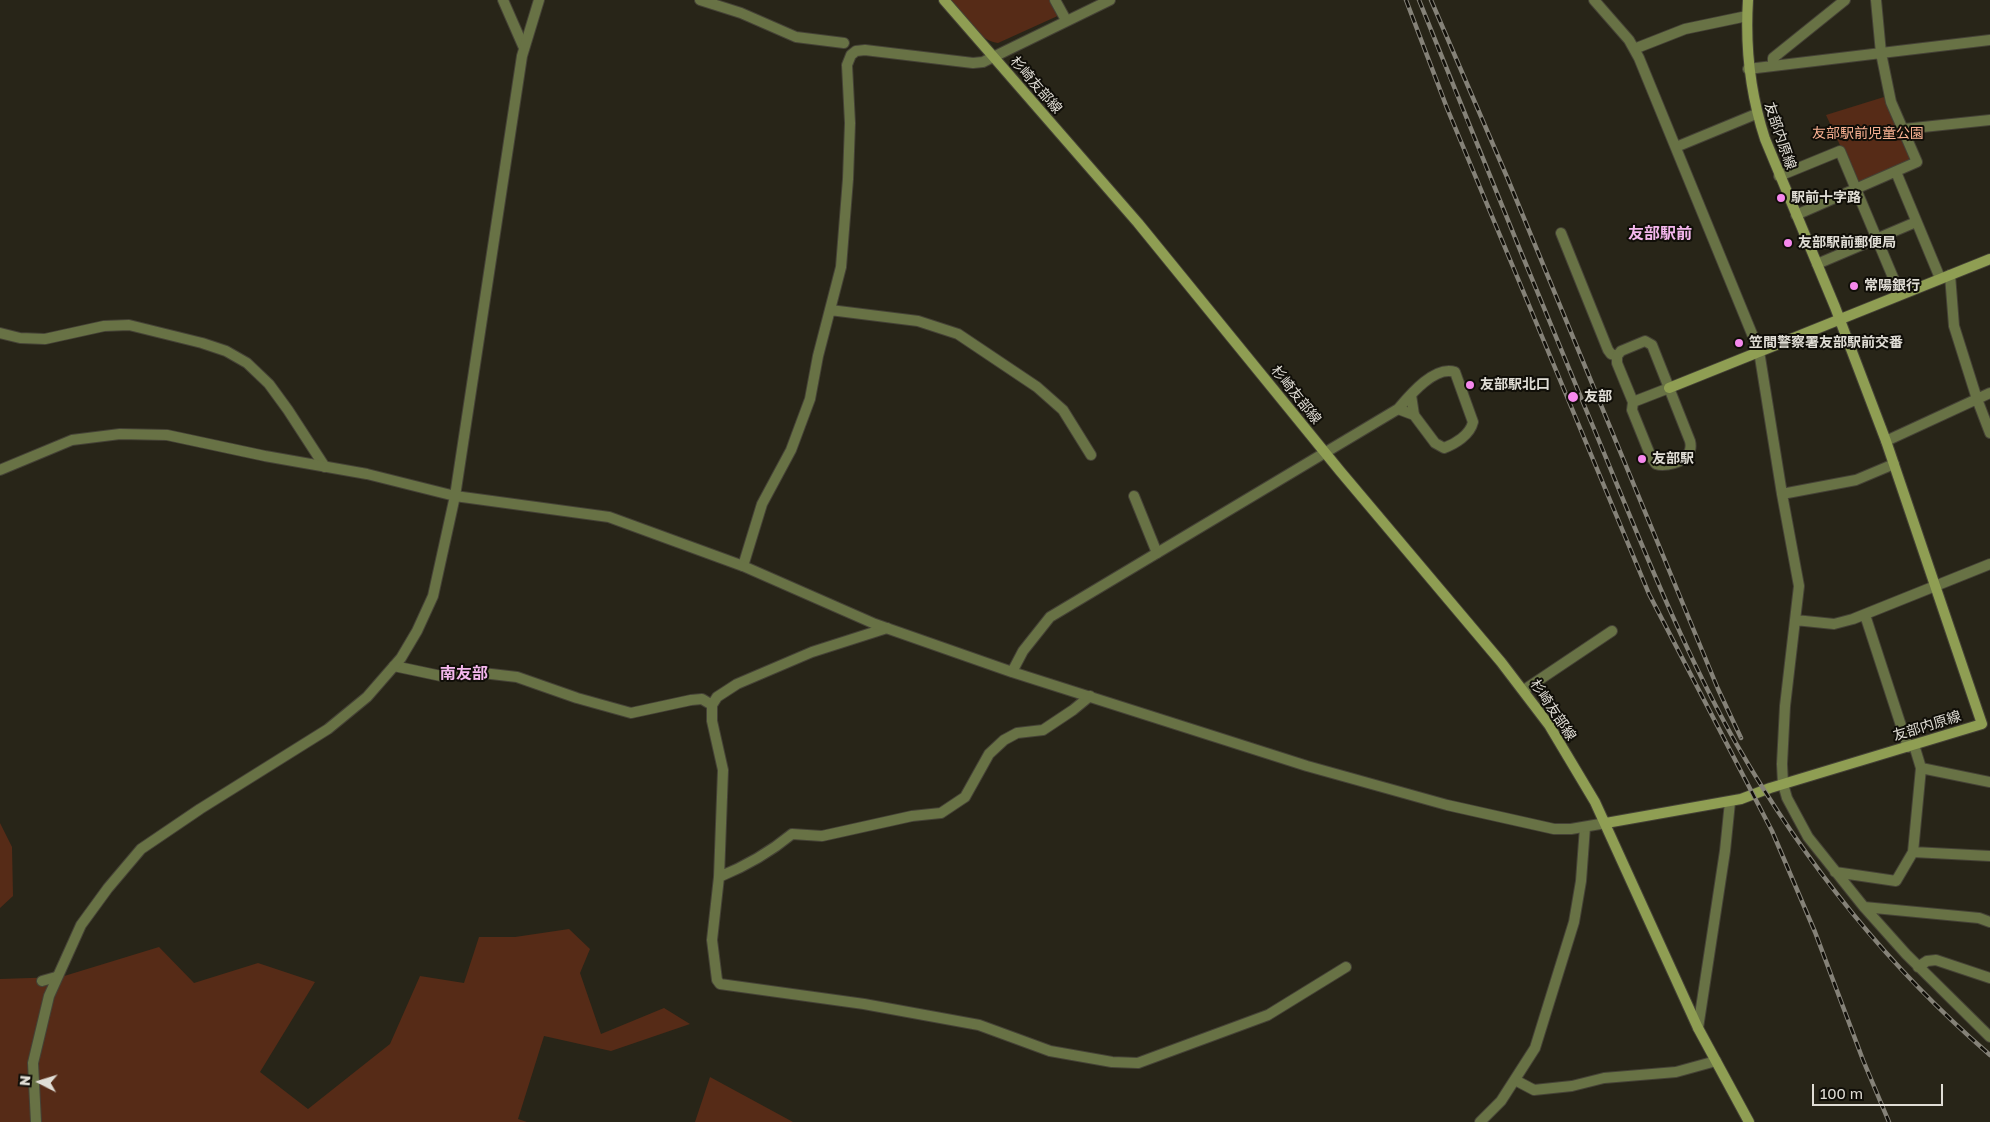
<!DOCTYPE html>
<meta charset="utf-8">
<style>
body{margin:0}
#map{position:relative;width:1990px;height:1122px;overflow:hidden;background:#282518;font-family:"Golos Text",sans-serif}
canvas{display:block}
.north{position:absolute;left:15px;top:1057px;width:50px;height:50px;-webkit-text-stroke:4px #100e08;paint-order:stroke;rotate:275deg;font-size:14px;font-weight:700;line-height:20px;text-align:center;color:#e0ddd5}
.north::after{content:'';display:block;margin:auto;width:18px;height:22px;background:#e0ddd5;clip-path:polygon(50% 0,100% 100%,50% 72%,0 100%)}
.scale{position:absolute;left:1812px;top:1084px;width:131px;height:22px;box-sizing:border-box;border:2px solid #e0ddd5;border-top:0;padding-left:6px;font-size:15px;line-height:18px;white-space:nowrap;color:#e0ddd5;-webkit-text-stroke:4px #100e08;paint-order:stroke}
</style>
<div id="map">
<canvas width="1990" height="1122"></canvas>
<div class="north">N</div>
<div class="scale">100 m</div>
</div>
<script>
const ctx = document.querySelector('canvas').getContext('2d');
ctx.lineJoin = 'round';
function paint(path, color) { ctx.fillStyle = color; ctx.fill(path, 'evenodd'); }
function strokePath(path, color, width, dash) { ctx.strokeStyle = color; ctx.lineWidth = width; ctx.lineCap = dash ? 'butt' : 'round'; ctx.setLineDash(dash || []); ctx.stroke(path); }
function label(font, color, halo, rows, align = 'center') {
  ctx.font = font + ' "Golos Text","Noto Sans JP",sans-serif'; ctx.lineWidth = 4; ctx.setLineDash([]); ctx.textBaseline = 'middle'; ctx.strokeStyle = halo; ctx.fillStyle = color; for (const [text, x, y, turn = 0] of rows) {
    ctx.save(); ctx.translate(x, y); ctx.rotate((+turn || 0) * Math.PI / 180); ctx.textAlign = isNaN(turn) ? turn : align; if (halo) ctx.strokeText(text, 0, 0); ctx.fillText(text, 0, 0); ctx.restore();
  }
}
const green = new Path2D(`
 M951 0H1053L1062 14 998 43C977 40 964 15 951 0Z
 M1884 97 1911 160 1858 184 1826 115Z
 M0 823 12 847 13 896 0 908Z
 M569 929 590 949 580 973 601 1034 664 1008 690 1024 611 1051 544 1036 518 1119 527 1122H0V979L61 977 159 947 194 983 258 963 315 982 260 1072 308 1109 390 1044 420 976 464 983 479 937H515Z
 M710 1077 793 1122H695Z`);
const minor = new Path2D(`
 M503 0 524 48
 M700 0 741 13 796 37 844 43
 M1055 0 1066 20
 M1594 0 1629 40 1639 58 1759 351 1782 494 1799 586 1785 706 1782 764 1783 784 1787 798 1808 837 1864 907 1906 954 1990 1037
 M1634 49 1685 29 1747 16
 M1773 66V58L1845 0
 M1748 69 1990 40
 M1904 129 1990 120
 M1676 147 1756 114
 M1896 172 1940 278
 M1779 176 1840 151 1900 294
 M1796 215 1917 162 1891 102 1881 53 1876 0
 M1561 233 1608 350 1611 354 1617 356
 M1817 264 1916 222
 M1950 275 1954 326 1977 399 1990 433
 M830 310 918 321 958 334 1037 387 1063 410 1091 455
 M0 333 20 338 45 339 104 326 129 325 202 343 226 351 247 363 269 384 288 410 325 467
 M1411 395 1414 415
 M1886 441 1990 393
 M1782 494 1856 480 1894 464
 M1134 496 1157 553
 M743 566 762 504 791 450 810 399 818 356 841 267 848 179 850 123 847 65 851 55 856 51 865 50 973 63 983 62 1110 0
 M1865 615 1908 747
 M1795 620 1834 624 1853 619 1990 564
 M887 628 812 652 737 684 717 697 712 705V721L723 770 719 877 712 940 717 980 720 984 864 1004 979 1025 1050 1051 1112 1062 1138 1063 1268 1015 1346 967
 M394 666 441 676 474 672 517 677 577 698 631 713 691 700 702 699 712 705
 M1524 690 1612 631
 M1914 745 1921 768 1990 782
 M1913 852 1990 856
 M1835 872 1896 881 1913 852 1921 768
 M719 877C746 866 769 853 792 834L822 836 912 816 941 813 965 797 989 754 1004 740 1017 733 1043 730 1073 710 1090 696
 M1864 907 1979 918 1990 922
 M1918 967 1927 961 1936 960 1990 978
 M42 981 56 977
 M1698 1028 1725 851 1730 802
 M1515 1080 1534 1090 1572 1086 1604 1078 1676 1072 1716 1061
 M1480 1122 1501 1101 1535 1048 1574 922 1581 881 1585 827`);
const tertiary = new Path2D(`
 M1645 341 1652 345 1690 441C1691 445 1691 450 1688 454 1684 462 1665 467 1656 464L1651 457 1632 410 1633 402 1617 363V356L1621 351Z
 M1633 402 1669 388
 M0 470 72 440 120 434 167 435 265 456 367 474 455 496 609 517 743 566 875 624 1012 672 1307 766 1447 805 1554 829H1571L1606 823
 M1012 672 1023 651 1050 617 1398 409C1410 395 1435 365 1455 372L1473 422C1470 435 1455 444 1444 448L1435 443 1414 415 1398 409
 M36 1122 33 1063 49 996 81 925 108 888 141 849 200 809 328 729 367 697 401 658 417 631 433 596 455 496 522 56 539 0`);
const secondary = new Path2D(`
 M944 0 1138 223 1340 471 1501 662 1549 725 1595 802 1698 1028 1749 1122
 M1669 388 1990 259
 M1606 823 1741 799 1770 788 1982 724 1886 441 1835 307 1765 139C1750 93 1745 48 1748 0`);
const rail = new Path2D(`
 M1406 0 1447 108 1649 594 1772 831 1815 932 1863 1060 1889 1122
 M1419 0C1474 138 1530 275 1587 412 1634 524 1677 639 1737 745 1805 863 1887 966 1990 1055
 M1431 0 1507 177 1718 689 1741 738`);
const markers = [
 [1781,198,5,"#f688ed"],
 [1788,243,5,"#f688ed"],
 [1854,286,5,"#f688ed"],
 [1739,343,5,"#f688ed"],
 [1470,385,5,"#f688ed"],
 [1573,397,6,"#f688ed"],
 [1642,459,5,"#f688ed"]
];
const streetNames = [
 ["杉崎友部線",1036,85,49],
 ["友部内原線",1780,136,71],
 ["杉崎友部線",1296,395,51],
 ["杉崎友部線",1553,710,56],
 ["友部内原線",1927,726,-17]
];
const parkNames = [
 ["友部駅前児童公園",1868,134]
];
const poiNames = [
 ["駅前十字路",1791,198],
 ["友部駅前郵便局",1798,243],
 ["常陽銀行",1864,286],
 ["笠間警察署友部駅前交番",1749,343],
 ["友部駅北口",1480,385],
 ["友部",1584,397],
 ["友部駅",1652,459]
];
const quarterNames = [
 ["友部駅前",1660,234],
 ["南友部",464,674]
];
paint(green, '#562b17');
strokePath(minor, '#454236', 12);
strokePath(tertiary, '#454236', 12);
strokePath(secondary, '#454236', 12);
strokePath(minor, '#687245', 10);
strokePath(tertiary, '#687245', 10);
strokePath(secondary, '#8f9e53', 10);
strokePath(rail, '#858278', 4.5);
strokePath(rail, '#100e08', 2.5, [8]);
for (const [x, y, r, color] of markers) { const dot = new Path2D(); dot.arc(x, y, r, 0, 2 * Math.PI); ctx.fillStyle = color; ctx.fill(dot); strokePath(dot, '#100e08', 2); }
label('14px', '#e0ddd5', '#100e08', streetNames);
label('14px', '#fbb394', '#100e08', parkNames);
label('bold 14px', '#e0ddd5', '#100e08', poiNames, 'left');
label('bold 16px', '#f4b7ed', '#100e08', quarterNames);
</script>
